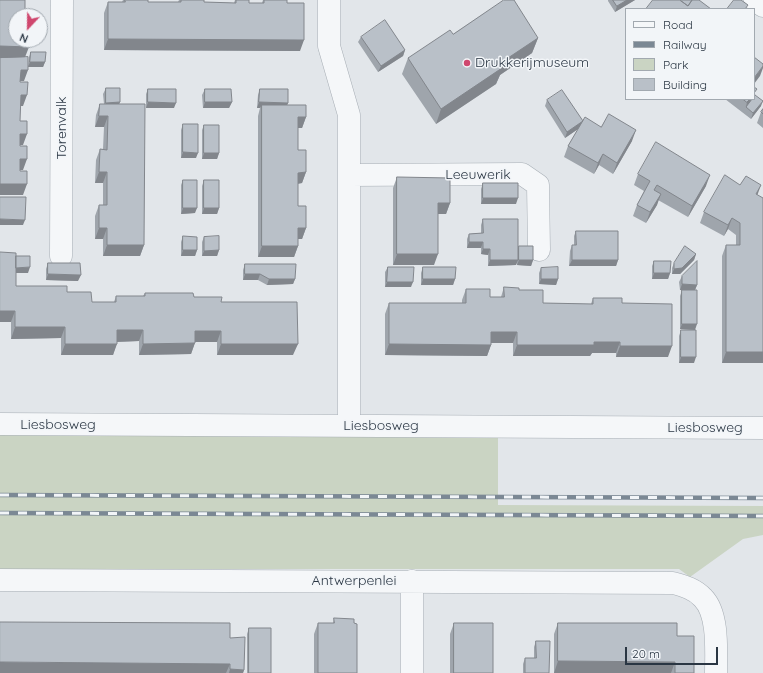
<!DOCTYPE html>
<style>
body{margin:0}
#map{position:relative;width:763px;height:673px;overflow:hidden;background:#e2e6ea;font-family:Quicksand,sans-serif}
canvas{display:block}
.legend{position:absolute;left:625px;top:8px;width:130px;height:92px;box-sizing:border-box;background:#f2f5f8;border:1px solid #a2a9b0;margin:0;padding:5px 7px;list-style:none;font-size:12px;color:#2a3643}
.legend li{display:flex;align-items:center;gap:8px;height:20px}
.legend b{width:20px;border:1px solid #a2a9b0}
.north{position:absolute;left:8px;top:8px;width:40px;height:40px;box-sizing:border-box;background:#f2f5f8;border:1px solid #a2a9b0;border-radius:50%;rotate:202deg;font-size:11px;font-weight:700;line-height:16px;text-align:center;color:#2a3643}
.north::after{content:'';display:block;margin:auto;width:14px;height:18px;background:#cf476e;clip-path:polygon(50% 0,100% 100%,50% 72%,0 100%)}
.scale{position:absolute;left:625px;top:647px;width:93px;height:18px;box-sizing:border-box;border:2px solid #2a3643;border-top:0;padding-left:5px;font-size:12px;line-height:14px;white-space:nowrap;color:#2a3643;-webkit-text-stroke:3px #f2f5f8;paint-order:stroke}
</style>
<div id="map">
<canvas width="763" height="673"></canvas>
<ul class="legend">
<li><b style="height:5px;background:#f5f7f9"></b>Road</li>
<li><b style="height:5px;background:#7b8894"></b>Railway</li>
<li><b style="height:11px;background:#cad4c3"></b>Park</li>
<li><b style="height:11px;background:#b9c0c8"></b>Building</li>
</ul>
<div class="north">N</div>
<div class="scale">20 m</div>
</div>
<script>
const ctx = document.querySelector('canvas').getContext('2d');
ctx.lineJoin = 'round';
function paint(path, color) { ctx.fillStyle = color; ctx.fill(path, 'evenodd'); }
function strokePath(path, color, width, dash) { ctx.strokeStyle = color; ctx.lineWidth = width; ctx.lineCap = dash ? 'butt' : 'round'; ctx.setLineDash(dash || []); ctx.stroke(path); }
function label(font, color, halo, rows, align = 'center') {
  ctx.font = font + ' Quicksand,sans-serif'; ctx.lineWidth = 3; ctx.setLineDash([]); ctx.textBaseline = 'middle'; ctx.strokeStyle = halo; ctx.fillStyle = color; for (const [text, x, y, turn = 0] of rows) {
    ctx.save(); ctx.translate(x, y); ctx.rotate((+turn || 0) * Math.PI / 180); ctx.textAlign = isNaN(turn) ? turn : align; if (halo) ctx.strokeText(text, 0, 0); ctx.fillText(text, 0, 0); ctx.restore();
  }
}
const green = new Path2D(`
 M0 435H498V505L763 506V535L743 539 690 577 679 569H0Z`);
const minor = new Path2D(`
 M329 0V46L349 115V426
 M755 0 763 6
 M349 175 522 174 538 185 539 250
 M61 256 62 0
 M0 424 763 428
 M0 580 673 583C684 586 695 589 703 598 719 614 716 652 716 673
 M412 673V581`);
const rail = new Path2D(`
 M0 495 763 498
 M0 513 763 516`);
const wall = new Path2D(`
 M123 0H148V2H178L179 0H204V2L234 3 235 0H249V3H262L263 0H287V3L300 51 104 50V13L108 2H122Z
 M608 0H635L615 12 608 1Z
 M453 34 538 38 532 53 500 75 496 84 436 124 402 74 408 58Z
 M361 37 405 50 403 56 378 72 358 42Z
 M31 52 45 62 43 67H28L29 57Z
 M106 88 119 104 144 245 140 256H103V239H95V216L99 205H103V183H95L96 160 100 149H103L104 127H95L96 115 100 104H104L103 94Z
 M148 89 174 108H146V94Z
 M205 89 232 102 229 108H203L202 95Z
 M260 89 288 103 287 105 306 117 302 128H298V150L306 172 302 183 298 184V206L306 228 302 239H298V246L294 257H258V116L260 108H257L258 95Z
 M755 95 761 106 751 119 725 99H754Z
 M547 100 583 121 601 127 632 141 613 174 599 165 594 174 564 157 568 146 578 129 565 138 545 106Z
 M763 109V128L757 123 761 112Z
 M183 124 196 158H181V130Z
 M204 125 219 153 217 159H202V130Z
 M638 174 706 186 688 217 658 200 657 205 646 223 633 216 637 205 644 191 634 185Z
 M397 177 450 203 446 214H438L434 265H393V188Z
 M183 180 195 213 181 214V185Z
 M204 180 219 208 217 214H202V186Z
 M483 183 516 204H481V189Z
 M757 195 763 363H722V256L726 245H736V235L728 229 724 236 700 223 704 212Z
 M483 219 518 250 519 246 533 260 531 266 517 265V262L516 265 488 266V255L481 254V248H467V239L469 234 481 233V225Z
 M576 231 618 260 616 266H569L570 251 572 245H574V236Z
 M183 236 197 250 195 256H181V242Z
 M204 237 219 250 217 256H202V242Z
 M696 254 694 260 680 274H672V268L674 263Z
 M16 256 28 273H16V286L67 292 92 302H114L116 296H143L145 293 194 297 221 302 293 355H217V342H195L191 354 139 355V341L117 342 113 355H61V338L11 339V322Z
 M654 261 670 273 668 279H652V266Z
 M48 263 78 281 46 280V269Z
 M245 264 295 279 293 284 267 285 258 280H243V270Z
 M388 267 411 287H385V272Z
 M423 267 455 279 453 285H421V273Z
 M541 268 558 279 556 285 539 284V273Z
 M682 276 697 285 695 290V330L680 329V296L682 290H690H680L679 282Z
 M504 287 519 290 543 303 591 304 593 298 622 303 668 357H616V353H592L590 356H513V343H491V345L487 356 385 355V314L389 303H462V300L466 289 490 297H501Z
 M681 330 694 363H679V336Z
 M334 618 354 623 357 673H314V634L318 623H333Z
 M454 623 493 673H450V634Z
 M558 623 677 636 694 673H554V634Z
 M249 628 271 673H247V634Z
 M230 638 244 670 243 673H0Z
 M536 641 549 673H523V664L525 658H534V647Z`);
const shadedWall = new Path2D(`
 M627 0H635L615 12 617 6Z
 M538 38 532 53 500 75 496 84 436 124 441 109 499 64Z
 M108 39 304 40 300 51 104 50Z
 M27 40H30L27 47H29L20 70 0 69V46Z
 M405 50 403 56 378 72 381 66Z
 M30 62H45L43 67H28Z
 M763 66V68L760 76 754 84V78Z
 M21 70H28L24 81H17Z
 M21 95H27L23 106H17Z
 M750 99H754L746 107 747 102Z
 M763 101 761 106 751 119 753 113Z
 M120 102 118 108H104L106 103Z
 M148 102 176 103 174 108H146Z
 M205 102H232L229 108H203Z
 M259 102 288 103 286 108 262 105 260 108H257Z
 M99 116H108L104 127H95Z
 M298 117H306L302 128H294Z
 M583 121 581 127 565 138 567 132Z
 M636 130 632 141 613 174 617 163Z
 M20 134H27L23 145H16Z
 M183 152 198 153 196 158H181Z
 M204 153H219L217 159H202Z
 M603 154 599 165 594 174 598 163Z
 M20 159H27L23 170H16Z
 M99 172H107L103 183H95Z
 M306 172 302 183 294 184 298 173Z
 M710 175 706 186 688 217 692 206Z
 M0 184H27L23 195H0Z
 M761 185 757 196 756 194Z
 M661 194 657 205 646 223 650 212Z
 M483 198H518L516 204H481Z
 M438 203H450L446 214H434Z
 M183 208H197L195 213 181 214Z
 M204 208H219L217 214H202Z
 M732 218 728 229 724 236 728 225Z
 M0 219 25 220 23 225H0Z
 M99 228H107L103 239H95Z
 M298 228H306L302 239H294Z
 M469 242H483L481 248H467Z
 M107 245H144L140 256H103Z
 M262 246H298L294 257H258Z
 M483 249H490L488 255 481 254Z
 M183 250H197L195 256H181Z
 M219 250 217 256H202L204 251Z
 M397 254H438L434 265H393Z
 M696 254 694 260 680 274H672L674 269Z
 M490 260H518L516 265 488 266Z
 M519 260H533L531 266 517 265Z
 M572 260H618L616 266H569Z
 M30 267 28 273H12L14 268Z
 M654 273H670L668 279H652Z
 M48 274 81 275 78 281 46 280Z
 M245 274H260L258 280H243Z
 M269 279H295L293 284 267 285Z
 M423 279H455L453 285H421Z
 M541 279H558L556 285 539 284Z
 M387 282H413L411 287H385Z
 M682 284 697 285 695 290H680Z
 M0 311H15L11 322H0Z
 M682 324H697L695 330 680 329Z
 M15 327H65L61 338 11 339Z
 M117 330H143L139 341 113 342Z
 M195 331H221L217 342H191Z
 M491 332H517L513 343H487Z
 M594 342H620L616 353H592L590 356H513L517 345Z
 M195 343 191 354 139 355 143 344Z
 M65 344H117L113 355H61Z
 M221 344H298L293 355H217Z
 M389 344 491 345 487 356 385 355Z
 M620 346H672L668 357H616Z
 M726 352H763V363H722Z
 M681 357H696L694 363H679Z
 M558 661 675 662 671 673H554Z
 M0 662 230 664 226 673H0Z
 M230 669 244 670 243 673H229Z`);
const building = new Path2D(`
 M0 0H25V13H32V16H16V40H29V47L0 46Z
 M125 0H148V2H181V0H204V2L236 3V0H249V3H264V0H287V3H304V40L108 39V2H125Z
 M504 0H514L538 38 499 64 502 68 441 109 408 58 450 30 453 34Z
 M613 0H627L617 6Z
 M653 0H680L688 6 692 0H699L711 9H646Z
 M682 0H692L688 6 681 1Z
 M734 0H741L748 5 745 9H727Z
 M385 20 405 50 381 66 361 37Z
 M31 52H46L45 62H30Z
 M28 57V70H21L20 82H28L27 95H21L20 121H27V134H20V146H27V159H20V171H27V184H0V58Z
 M754 57 763 64V66L754 78Z
 M754 87 757 89 754 93Z
 M106 88H120V102L106 103Z
 M148 89H176V103L148 102Z
 M205 89H231L232 102H205Z
 M260 89H288V103L259 102Z
 M562 90 583 121 567 132 547 100Z
 M755 95 763 101 753 113 746 107 752 99H754V96Z
 M743 99H750L747 102Z
 M100 104H145L144 245H107V228H99V205H107V172H99L100 149 107 150 108 116H99Z
 M262 105H306V117H298V150H306V172L298 173V206H306V228H298V246H262Z
 M763 109V114L761 112Z
 M609 114 636 130 617 163 603 154 598 163 568 146 585 117 601 127Z
 M183 124H198V153L183 152Z
 M204 125H219V153H204Z
 M656 142 710 175 692 206 657 185 654 190 661 194 650 212 637 205 650 181 638 174Z
 M725 175 740 185 746 176 761 185 756 194 763 198V352H726V245H740V223L732 218 728 225 704 212Z
 M397 177 450 178V203H438V254H397Z
 M183 180H197V208H183Z
 M204 180H219V208H204Z
 M483 183H518V198H483Z
 M0 197H26L25 220 0 219Z
 M483 219H518V260H490V249H483V242H469V234L483 233Z
 M576 231H618V260H572V245H576Z
 M183 236 197 237V250H183Z
 M219 236V250L204 251V237Z
 M519 246H533V260H519Z
 M685 246 696 254 682 268 674 269V263Z
 M0 252 16 253V286H67V292H91L92 302H116V296H145V293H193L194 297H222L221 302H297L298 344H221V331H195V343L143 344V330H117V344H65V327H15V311H0Z
 M16 256H30V267L16 268Z
 M654 261H671L670 273H654Z
 M697 261V285L682 284V276Z
 M48 263H80L81 275 48 274Z
 M245 264H296L295 279H269L260 274H245Z
 M388 267H414L413 282H387Z
 M423 267H456L455 279H423Z
 M558 267V279H541V268Z
 M504 287 519 288V290H543V303L593 304V298H622V303L672 304V346H620V342H594V345H517V332H491V345L389 344V303H466V289H490V297H504Z
 M682 290H697V324H682Z
 M681 330H696V357H681Z
 M334 618 354 619V623L357 624V673H318V623H334Z
 M0 622 230 623V638L245 637 244 670 230 669V664L0 662Z
 M454 623H493V673H454Z
 M558 623H677V636H694V673H675V662L558 661Z
 M249 628H271V673H249Z
 M536 641H550L549 673H525V658H536Z`);
const markers = [
 [467,63,4,"#cf476e"]
];
const poiNames = [
 ["Drukkerijmuseum",475,63]
];
const streetNames = [
 ["Torenvalk",62,128,-90],
 ["Leeuwerik",478,175],
 ["Liesbosweg",58,425],
 ["Liesbosweg",381,426],
 ["Liesbosweg",705,428],
 ["Antwerpenlei",354,581]
];
paint(green, '#cad4c3');
strokePath(minor, '#a7aeb5', 23);
strokePath(minor, '#f5f7f9', 22);
strokePath(rail, '#7b8894', 4.5);
strokePath(rail, '#f2f5f8', 3, [9]);
paint(wall, '#9fa5ac');
paint(shadedWall, '#82868c');
paint(building, '#b9c0c8');
strokePath(building, '#82868c', 1);
for (const [x, y, r, color] of markers) { const dot = new Path2D(); dot.arc(x, y, r, 0, 2 * Math.PI); ctx.fillStyle = color; ctx.fill(dot); strokePath(dot, '#f2f5f8', 1.5); }
label('14px', '#2a3643', '#f2f5f8', poiNames, 'left');
label('14px', '#2a3643', '#f2f5f8', streetNames);
</script>
